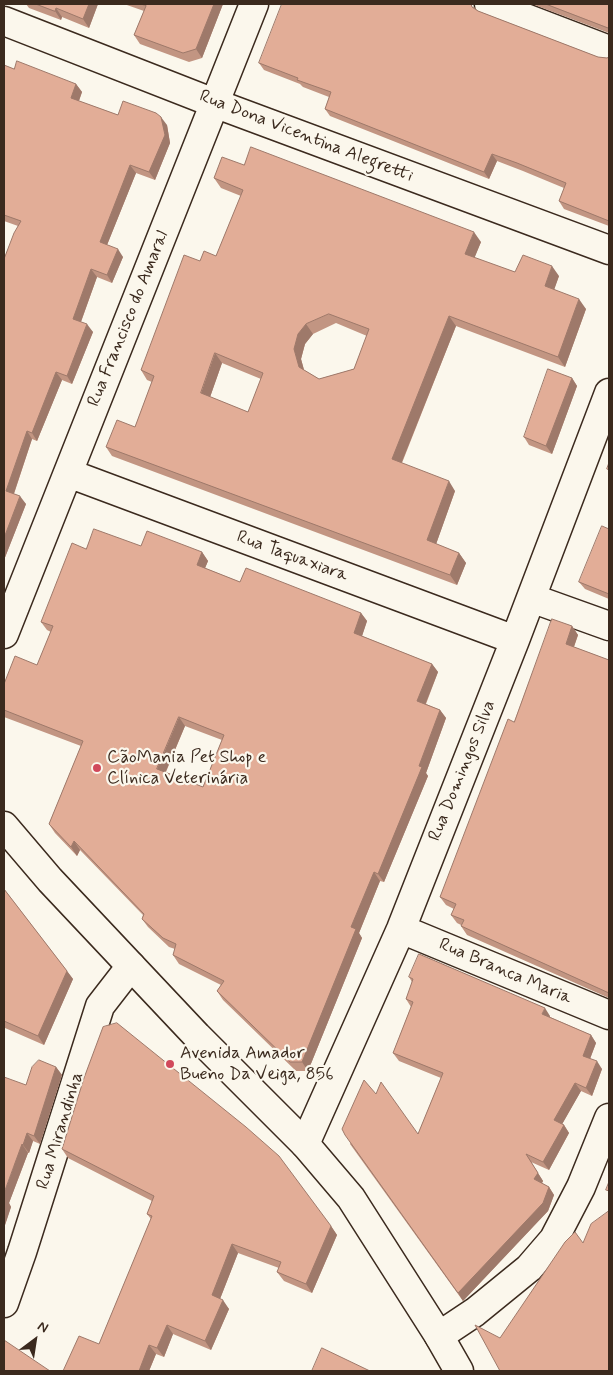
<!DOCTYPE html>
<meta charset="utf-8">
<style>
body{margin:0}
#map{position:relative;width:613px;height:1375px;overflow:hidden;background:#fbf7ec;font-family:Mynerve,sans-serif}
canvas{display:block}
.frame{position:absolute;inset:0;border:5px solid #3b2a1e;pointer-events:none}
.north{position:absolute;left:10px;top:1315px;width:50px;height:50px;-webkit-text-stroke:4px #fbf7ec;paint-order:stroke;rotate:31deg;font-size:14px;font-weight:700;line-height:20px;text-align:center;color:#3b2a1e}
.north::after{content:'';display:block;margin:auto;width:18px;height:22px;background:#3b2a1e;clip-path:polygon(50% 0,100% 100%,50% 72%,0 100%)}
</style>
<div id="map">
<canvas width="613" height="1375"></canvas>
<div class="frame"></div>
<div class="north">N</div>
</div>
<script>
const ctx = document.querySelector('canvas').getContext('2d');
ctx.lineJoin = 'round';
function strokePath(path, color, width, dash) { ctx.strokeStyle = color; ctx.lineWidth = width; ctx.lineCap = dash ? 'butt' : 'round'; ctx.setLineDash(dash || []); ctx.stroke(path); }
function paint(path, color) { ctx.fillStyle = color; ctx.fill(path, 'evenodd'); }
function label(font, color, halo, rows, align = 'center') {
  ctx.font = font + ' Mynerve,sans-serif'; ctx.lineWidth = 4.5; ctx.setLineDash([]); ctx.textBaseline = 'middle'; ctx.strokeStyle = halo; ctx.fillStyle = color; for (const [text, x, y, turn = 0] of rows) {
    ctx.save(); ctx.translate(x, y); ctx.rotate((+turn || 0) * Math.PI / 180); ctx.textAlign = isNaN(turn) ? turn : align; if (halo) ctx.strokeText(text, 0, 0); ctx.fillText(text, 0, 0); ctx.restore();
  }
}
const street = new Path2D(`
 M489 4 609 50
 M4 21 214 103 609 250
 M68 473 515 640
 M531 598 609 626
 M4 634 254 4
 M401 929 609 1015
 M305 1144 401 929 515 640 609 393
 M4 1303 22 1252 100 1006 131 966
 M439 1336 475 1312 529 1268 554 1239 581 1187 609 1118`);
const secondary = new Path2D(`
 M4 826 50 880 131 966 197 1036 305 1144 351 1198 439 1336 459 1371`);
const wall = new Path2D(`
 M26 4H98L89 28 62 17 61 20 29 8Z
 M124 4H223L202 58 189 62 140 44 134 35 144 11Z
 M532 4H609V33Z
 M474 7 478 11 598 57 607 58 609 57V226L564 209 559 201 564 188 523 171 497 161 489 179 330 116 325 109 329 97 303 87 300 84 264 70 259 63Z
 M4 65 14 69 76 84 82 92 79 101 118 115 167 125 170 143 155 180 136 173 107 245 123 257 112 283 97 277 81 322 93 332 72 384 62 380 37 441 32 439 14 494 26 504 4 560V259L18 226 4 221Z
 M244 165 481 242 474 258 515 272 559 276 554 289 586 309 565 367 456 326 402 463 455 491 436 544 459 553 466 563 457 585 112 456 106 447 135 427 152 382 147 380 141 370 200 261 216 256 241 196 221 188 214 178ZM336 323 367 336 354 369 319 379 304 370 301 359 305 344 313 334ZM222 363 261 379 248 412 210 397Z
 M572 378 577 386 552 454 529 445 524 437Z
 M609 529V599L585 589 579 582Z
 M141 546 202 552 208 561 205 568 240 582 361 613 367 621 362 636 432 664 438 672 426 704 440 710 446 718 426 773 428 776 384 882 380 881 359 933 362 938 308 1071H296L223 1000 217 991 221 985 179 964 173 955 175 949 169 947 148 927 142 919 143 915 80 850 77 856 55 833 49 824 81 746 4 717V684L37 665 51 632 47 630 41 622 86 549ZM185 726 222 740 203 787 166 772Z
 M572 626 578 635 574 647 609 660V998L467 935 461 926V925L457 923 451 915 454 909 446 905 440 897 514 722Z
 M4 889 73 979 44 1045 5 1028 4 1032Z
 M409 977 550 1016V1017L591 1035 596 1043 590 1059 602 1069 592 1096 581 1091 562 1124 564 1125 569 1133 549 1170 531 1162 543 1181 542 1183 549 1187 554 1195 548 1211 463 1301 350 1144 376 1094 418 1134 441 1078 399 1061 393 1053 411 1007 406 999 412 982Z
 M56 1067 62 1075 40 1144 33 1141 29 1153H28L9 1203 11 1207 4 1228 26 1085Z
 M62 1149 331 1226 337 1235 312 1293 284 1281 277 1272 279 1268 238 1253 220 1299 229 1309 211 1350 173 1334 164 1357 156 1354 149 1371H63L99 1344 151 1219 147 1214 152 1201 68 1158Z`);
const shadedWall = new Path2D(`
 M89 4H98L89 28 83 19Z
 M214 4H223L202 58 196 49Z
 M56 8 62 17 61 20 55 11Z
 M76 84 82 92 77 106 71 98Z
 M161 117 167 125 170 143 155 180 149 172Z
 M492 154 497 161 489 179 484 172Z
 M130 165 136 173 105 250 100 242Z
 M474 232 481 242 472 264 465 254Z
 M118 249 123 257 112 283 107 275Z
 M552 266 559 276 552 296 545 286Z
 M91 269 97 277 79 327 73 319Z
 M579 299 586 309 565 367 558 357Z
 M449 316 456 326 399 469 392 459Z
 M87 324 93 332 72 384 67 376Z
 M306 324 313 334 305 344 301 359 306 377 299 367 294 349 298 334Z
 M215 353 222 363 208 403 201 393Z
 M56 372 62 380 37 441 32 433Z
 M572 378 577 386 552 454 546 446Z
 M27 431 32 439 12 499 6 491Z
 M449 481 455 491 434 550 427 540Z
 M20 496 26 504 4 560V538Z
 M202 552 208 561 203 573 197 565Z
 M459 553 466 563 457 585 450 575Z
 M361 613 367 621 360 642 354 633Z
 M572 626 578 635 572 652 566 644Z
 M432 664 438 672 423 710 417 701Z
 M440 710 446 718 426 773 428 776 384 882 378 874 419 766Z
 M179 717 185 726 163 778 157 769Z
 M74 841 80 850 77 856 71 847Z
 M374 872 380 881 359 933 362 938 308 1071 302 1062 351 927Z
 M67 971 73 979 44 1045 38 1036Z
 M545 1008 550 1016 548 1022 542 1014Z
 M591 1035 596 1043 588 1064 583 1056Z
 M597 1061 602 1069 592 1096 586 1088Z
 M56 1067 62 1075 40 1144 34 1136Z
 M575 1083 581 1091 560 1128 554 1120Z
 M564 1125 569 1133 549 1170 543 1162Z
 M27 1133 33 1141 29 1153 23 1145Z
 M22 1144 28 1153 9 1203 11 1207 4 1228V1193Z
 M526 1154 543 1181 540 1187 534 1179Z
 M549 1187 554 1195 548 1211 463 1301 458 1293Z
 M331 1226 337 1235 312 1293 306 1284Z
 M232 1244 238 1253 218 1304 212 1295Z
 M223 1300 229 1309 211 1350 205 1341Z
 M167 1325 173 1334 164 1357 157 1348Z
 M149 1345 156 1354 149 1371H139Z`);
const building = new Path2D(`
 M36 4H89L83 19 56 8 55 11Z
 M141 4H214L196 49 183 53 134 35 146 6Z
 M282 4H471L472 7 478 11 598 57 607 58 609 57V221L559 201 566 183 517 163 492 154 484 172 325 109 331 92 297 80 298 78 259 63Z
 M546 4H609V28Z
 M17 61 76 84 71 98 118 115 123 101 156 113 161 117 165 135 149 172 130 165 100 242 118 249 107 275 91 269 73 319 87 324 67 376 56 372 32 433 27 431 6 491 20 496 4 538V259L14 233 21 221 4 215V65L14 69Z
 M251 147 474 232 465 254 515 272 523 255 552 266 545 286 579 299 558 357 449 316 392 459 449 481 427 540 459 553 450 575 106 447 117 420 135 427 154 376 141 370 184 255 200 261 204 251 216 256 243 190 214 178 222 157 244 165ZM329 314 369 329 354 369 319 379 299 367 294 349 298 334 306 324ZM215 353 263 373 248 412 201 393Z
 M548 369 572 378 546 446 524 437Z
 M609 463V470L607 469Z
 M602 526 609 529V594L579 582Z
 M94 529 141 546 147 531 202 552 197 565 240 582 246 568 361 613 354 633 432 664 417 701 440 710 419 766 422 767 378 874 374 872 351 927 356 929 302 1062H290L217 991 224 981 173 955 176 944 163 938 142 919 144 914 74 841 71 847 49 824 83 741 4 710V684L15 656 37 665 53 626 41 622 72 543 86 549ZM179 717 224 735 203 787 157 769Z
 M552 619 572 626 566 644 609 660V993L461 926 464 920 451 915 456 904 440 897 508 719 514 722Z
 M4 889 67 971 38 1036 4 1021Z
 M419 954 545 1008 542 1014 591 1035 583 1056 597 1061 586 1088 575 1083 554 1120 564 1125 543 1162 526 1154 538 1173 534 1179 549 1187 543 1203 458 1293 345 1135 342 1129 364 1080 376 1094 381 1082 418 1134 443 1073 393 1053 413 1002 406 999 413 979 409 977Z
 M117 1023 246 1127 279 1156 331 1226 306 1284 277 1272 281 1262 232 1244 212 1295 223 1300 205 1341 167 1325 157 1348 149 1345 139 1371H63L79 1336 99 1344 152 1216 147 1214 154 1196 62 1149 84 1078 103 1027Z
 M39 1060 56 1067 34 1136 27 1133 23 1145 22 1144 4 1193V1077L26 1085 32 1067Z
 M609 1182V1191L606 1190Z
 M609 1211V1371H500L475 1325 500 1338 565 1242 575 1232 583 1243 591 1224Z
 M4 1340 50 1371H4Z
 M322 1348 370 1371H312Z`);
const markers = [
 [97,768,5,"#d1495b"],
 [170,1064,5,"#d1495b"]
];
const streetNames = [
 ["Rua Dona Vicentina Alegretti",306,137,21],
 ["Rua Francisco do Amaral",129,319,-68],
 ["Rua Taquaxiara",292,557,20],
 ["Rua Domingos Silva",463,771,-68],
 ["Rua Branca Maria",505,972,23],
 ["Rua Mirandinha",61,1131,-73]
];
const poiNames = [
 ["CãoMania Pet Shop e",107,758],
 ["Clínica Veterinária",107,779],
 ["Avenida Amador",180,1054],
 ["Bueno Da Veiga, 856",180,1075]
];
strokePath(street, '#3b2a1e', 31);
strokePath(secondary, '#3b2a1e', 31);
strokePath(street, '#fbf7ec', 28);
strokePath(secondary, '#fbf7ec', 28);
paint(wall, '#c29582');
paint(shadedWall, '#9e796a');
paint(building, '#e2ad97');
strokePath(building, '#9e796a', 1);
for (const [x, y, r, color] of markers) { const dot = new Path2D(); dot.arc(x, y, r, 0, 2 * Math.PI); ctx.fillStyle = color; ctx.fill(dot); strokePath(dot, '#fbf7ec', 2); }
label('18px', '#3b2a1e', '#fbf7ec', streetNames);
label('18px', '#3b2a1e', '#fbf7ec', poiNames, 'left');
</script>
